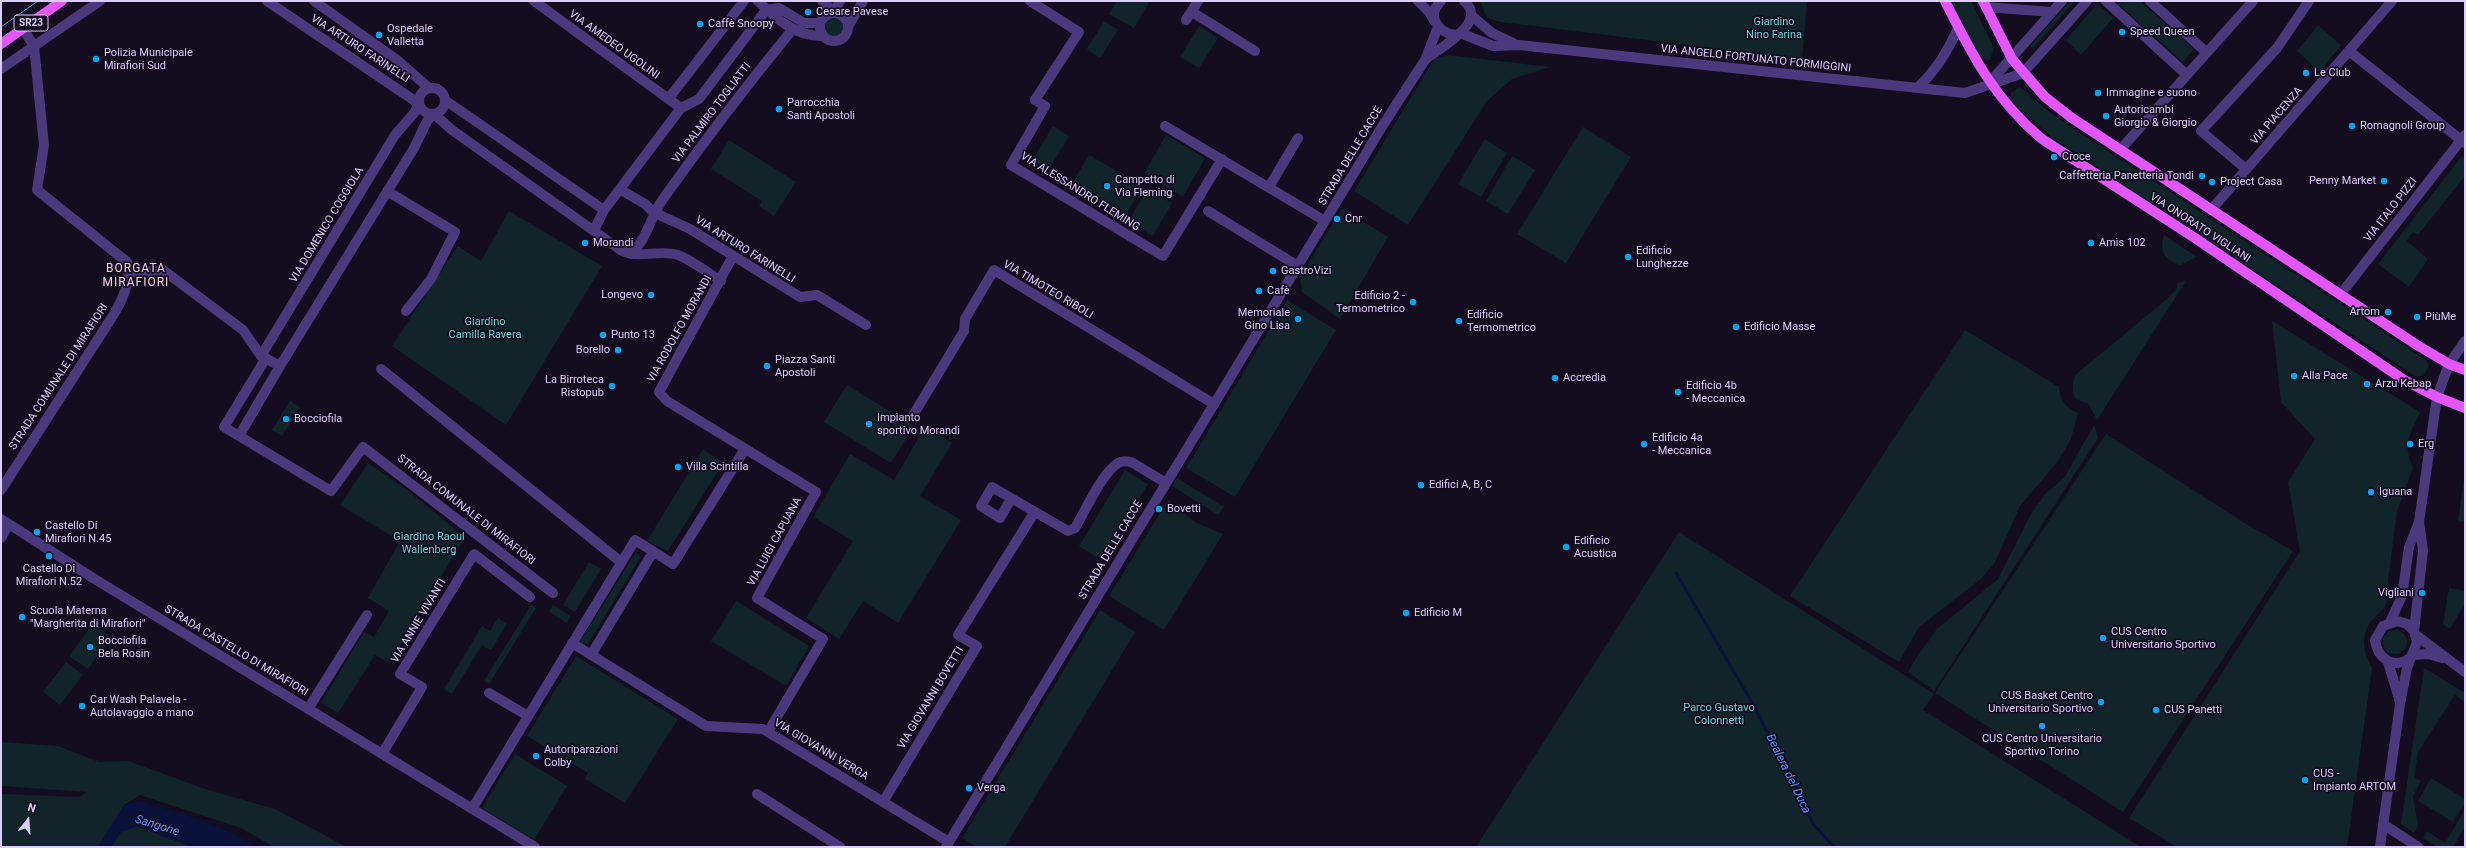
<!DOCTYPE html>
<meta charset="utf-8">
<style>
body{margin:0}
#map{position:relative;width:2466px;height:848px;overflow:hidden;background:#140d1f;font-family:Roboto,sans-serif}
canvas{display:block}
.frame{position:absolute;inset:0;border:2px solid #ddccfe;pointer-events:none}
.north{position:absolute;left:8px;top:800px;width:40px;height:40px;-webkit-text-stroke:3px #140d1f;paint-order:stroke;rotate:17deg;font-size:11px;font-weight:700;line-height:16px;text-align:center;color:#ddccfe}
.north::after{content:'';display:block;margin:auto;width:14px;height:18px;background:#ddccfe;clip-path:polygon(50% 0,100% 100%,50% 72%,0 100%)}
</style>
<div id="map">
<canvas width="2466" height="848"></canvas>
<div class="frame"></div>
<div class="north">N</div>
</div>
<script>
const ctx = document.querySelector('canvas').getContext('2d');
ctx.lineJoin = 'round';
function paint(path, color) { ctx.fillStyle = color; ctx.fill(path, 'evenodd'); }
function strokePath(path, color, width, dash) { ctx.strokeStyle = color; ctx.lineWidth = width; ctx.lineCap = dash ? 'butt' : 'round'; ctx.setLineDash(dash || []); ctx.stroke(path); }
function label(font, color, halo, rows, align = 'center') {
  ctx.font = font + ' Roboto,sans-serif'; ctx.lineWidth = 3.5; ctx.setLineDash([]); ctx.textBaseline = 'middle'; ctx.strokeStyle = halo; ctx.fillStyle = color; for (const [text, x, y, turn = 0] of rows) {
    ctx.save(); ctx.translate(x, y); ctx.rotate((+turn || 0) * Math.PI / 180); ctx.textAlign = isNaN(turn) ? turn : align; if (halo) ctx.strokeText(text, 0, 0); ctx.fillText(text, 0, 0); ctx.restore();
  }
}
const green = new Path2D(`
 M1117 1H1150L1134 28 1109 14Z
 M1480 1H1807L1802 59 1501 22 1487 18Z
 M1950 1H1971L1994 48 1990 60 1978 58Z
 M2070 1H2075L2033 49 2030 46Z
 M2115 1H2140L2194 49 2183 62Z
 M2097 4 2113 18 2081 55 2066 40Z
 M825 27a9 9 0 1 1 18 0a9 9 0 1 1-18 0Z
 M1104 21 1118 30 1100 58 1087 49Z
 M2318 25 2341 45 2320 72 2297 51Z
 M1199 26 1218 38 1199 68 1180 57Z
 M1448 55 1550 67 1512 79 1487 101 1408 225 1354 191 1435 58Z
 M2020 87 2053 115 2426 360 2429 366 2423 376H2415L2052 137 2011 102V93Z
 M1053 126 1069 136 1048 171 1031 162Z
 M1583 127 1631 157 1566 263 1517 234Z
 M1166 135 1205 158 1183 197 1144 174Z
 M1485 139 1507 153 1481 197 1458 184Z
 M729 140 796 182 774 216 759 206 762 201 711 169Z
 M1089 155 1143 186 1124 217 1071 185Z
 M1512 156 1535 170 1508 214 1486 201Z
 M2462 156 2465 159V176L2418 235 2413 232 2407 241 2428 259 2409 287 2378 264Z
 M1147 189 1172 203 1153 236 1128 222Z
 M1342 209 1388 237 1340 319 1302 292 1300 277Z
 M509 211 602 266 506 425 392 346 458 246 481 261Z
 M2164 235 2197 257 2180 265C2164 260 2159 251 2164 235Z
 M2186 281 2097 420 2088 403C2070 401 2072 389 2075 375L2167 299 2176 290 2178 283Z
 M1287 300 1336 330 1235 497 1186 468Z
 M2272 321 2420 412C2410 436 2402 442 2413 468L2397 511 2388 581 2391 593 2384 608 2370 622 2365 633 2364 643 2366 656 2372 668 2347 847H2177L2129 818 2300 551 2288 482 2315 439 2281 402Z
 M1965 330 2059 387C2060 401 2065 407 2078 413L2071 439 2058 461 2020 506 1994 564 1981 579 1919 627 1899 662 1790 596Z
 M847 385 914 426 891 463 824 422Z
 M290 401 300 407 282 436 272 430Z
 M2094 425 2098 438 1934 691 1908 672 1918 655 1937 629 1998 579 2031 514 2045 494 2064 478Z
 M925 427 952 443 920 496 961 520 898 623 863 601 839 639 806 618 853 541 813 517 850 454 894 480Z
 M2106 434 2243 522 2293 551 2123 812 1935 693Z
 M703 449 723 463 668 551 647 541Z
 M368 463 406 489 465 537 389 663 375 655 338 713 321 703 364 632 374 637 389 611 368 598 400 541 340 505Z
 M1125 470 1148 484 1103 559 1097 555 1096 557 1079 546Z
 M1177 478 1224 507 1218 515 1172 486Z
 M2464 479 2465 480V522L2458 521Z
 M1168 500 1195 522 1223 534 1164 630 1109 596Z
 M1679 532 1934 694 1923 710 2141 847H1476Z
 M636 552 640 556V558L588 644 581 643V640Z
 M589 562 601 569 575 612 563 605Z
 M2449 588 2465 591V603L2450 629 2443 624Z
 M736 601 809 646 786 686 711 641Z
 M531 605 536 608 489 684 484 681Z
 M553 605 571 616 567 623 549 612Z
 M1100 610 1135 632 1005 847H977L962 838Z
 M498 618 507 624 491 650 482 645 452 694 444 689 482 626 490 631Z
 M93 624 111 637 88 669 69 656Z
 M2383 642a12 12 0 1 1 24 0a12 12 0 1 1-24 0Z
 M576 656 678 719 625 803 585 779 588 773 527 736Z
 M66 662 83 675 60 705 43 692Z
 M2424 668 2465 693V702L2455 695 2418 752 2414 778 2421 781 2413 796 2418 826 2414 833 2401 824Z
 M1 742 58 746 99 762 128 761 208 790 275 809 347 847H274L241 828 140 795 124 805 98 847H1V794L80 797 86 792 1 786Z
 M515 754 567 786 534 840 482 808Z
 M2431 778 2465 799V803L2453 822 2418 801Z
 M2465 810V827L2453 847H2437L2423 838 2427 831 2445 843Z
 M137 826 192 847H111L121 832Z`);
const water = new Path2D(`
 M140 801C180 812 222 826 258 847H192L137 826 121 832 111 847H98L124 805Z`);
const stream = new Path2D(`
 M1676 573 1754 706 1814 825 1834 847`);
const minor = new Path2D(`
 M267 1 418 103
 M314 1 397 60 429 88
 M534 1 681 108
 M758 1C776 19 797 37 823 36
 M822 1 834 12
 M1030 1 1079 32 1035 100 1045 106 1011 165 1163 256 1222 159
 M1418 1 1429 12 1435 22
 M1441 1C1425 16 1439 34 1457 35
 M2106 1 2187 75
 M2150 1 2207 53
 M1986 7 2052 12
 M834 12 840 1
 M1192 12 1255 51
 M820 27a14 14 0 1 1 28 0a14 14 0 1 1-28 0Z
 M1471 15 1492 33 1513 43
 M1186 20 1198 1
 M849 25 863 1
 M1460 33 1493 46 1519 45 1965 93 2023 73 2087 1
 M2349 51 2465 143
 M1426 59C1441 47 1489 22 1464 1
 M1 69 100 1
 M1989 83 2062 1
 M419 101a13 13 0 1 1 26 0a13 13 0 1 1-26 0Z
 M1917 88C1936 71 1948 51 1958 28
 M669 98 744 1
 M445 100 604 210
 M434 114 452 130 622 251C640 259 659 249 678 255 692 260 707 273 721 281
 M1165 126 1325 221
 M2120 150 2253 1
 M2246 169 2201 131 2277 48 2309 1
 M1269 187 1298 138
 M621 190 645 204 653 212 690 229 800 297 817 295 866 325
 M387 191 455 232 431 279 406 311
 M2211 210 2392 1
 M1208 211 1298 266
 M594 230 604 210 681 108 699 99 766 10 779 8 804 23H820
 M631 254C648 238 650 217 663 199 704 141 747 85 792 30
 M733 256 659 392 667 401 816 492 757 598 823 639 768 732
 M130 272 163 270 243 330 261 356
 M2340 295 2465 135
 M261 356 280 366 414 148 427 121 434 114
 M261 356 395 135 415 112 418 103
 M266 358 224 427 239 436 280 366
 M381 369 621 562
 M912 417 964 331 965 319 994 270 1214 404
 M239 436 331 491 363 447 553 593
 M1 490 114 314C123 299 132 280 127 262L37 190 44 145 34 46 23 29
 M1011 499 1000 518 981 506 992 487 1068 531 1075 528C1085 511 1102 473 1118 463 1123 460 1128 461 1133 463L1166 483
 M1 519 93 578 535 847
 M1 538 9 524
 M2390 622 2402 596 2409 547 2419 522 2437 397 2449 364 2465 341
 M2414 631 2423 550 2419 522
 M2416 635 2465 672
 M572 643 706 726 763 729 949 842
 M591 655 653 552
 M2413 655 2429 654 2442 658
 M2388 662 2400 702
 M489 693 528 716
 M308 709 367 615
 M382 754 422 687 400 674 474 554 530 597
 M757 794 840 847
 M883 802 977 646 958 635 1034 513
 M472 809 635 540 673 564 745 449
 M2383 824 2418 847
 M946 847 1383 125 1425 60 1438 27
 M2380 847 2400 704 2407 668 2417 642 2414 631 2407 624 2398 621 2383 626 2375 640C2377 658 2393 670 2410 658`);
const major = new Path2D(`
 M1945 1C1972 55 1995 100 2042 139L2195 238 2404 380 2437 397 2465 408
 M1983 1 2012 59 2045 97 2072 118 2417 345 2449 364 2465 370
 M1 44 62 1`);
const tram = new Path2D(`
 M1 27 38 1`);
const markers = [
 [808,12,4,"#05a6f1"],
 [700,24,4,"#05a6f1"],
 [2122,32,4,"#05a6f1"],
 [379,35,4,"#05a6f1"],
 [96,59,4,"#05a6f1"],
 [2306,73,4,"#05a6f1"],
 [2098,93,4,"#05a6f1"],
 [779,109,4,"#05a6f1"],
 [2106,116,4,"#05a6f1"],
 [2352,126,4,"#05a6f1"],
 [2054,157,4,"#05a6f1"],
 [2202,176,4,"#05a6f1"],
 [2384,181,4,"#05a6f1"],
 [2212,182,4,"#05a6f1"],
 [1107,186,4,"#05a6f1"],
 [1337,219,4,"#05a6f1"],
 [585,243,4,"#05a6f1"],
 [2091,243,4,"#05a6f1"],
 [1628,257,4,"#05a6f1"],
 [1273,271,4,"#05a6f1"],
 [1259,291,4,"#05a6f1"],
 [651,295,4,"#05a6f1"],
 [1413,302,4,"#05a6f1"],
 [2388,312,4,"#05a6f1"],
 [2417,317,4,"#05a6f1"],
 [1298,319,4,"#05a6f1"],
 [1459,321,4,"#05a6f1"],
 [1736,327,4,"#05a6f1"],
 [603,335,4,"#05a6f1"],
 [618,350,4,"#05a6f1"],
 [767,366,4,"#05a6f1"],
 [2294,376,4,"#05a6f1"],
 [1555,378,4,"#05a6f1"],
 [2367,384,4,"#05a6f1"],
 [612,386,4,"#05a6f1"],
 [1678,392,4,"#05a6f1"],
 [286,419,4,"#05a6f1"],
 [869,424,4,"#05a6f1"],
 [1644,444,4,"#05a6f1"],
 [2410,444,4,"#05a6f1"],
 [678,467,4,"#05a6f1"],
 [1421,485,4,"#05a6f1"],
 [2371,492,4,"#05a6f1"],
 [1159,509,4,"#05a6f1"],
 [37,532,4,"#05a6f1"],
 [1566,547,4,"#05a6f1"],
 [49,556,4,"#05a6f1"],
 [2422,593,4,"#05a6f1"],
 [1406,613,4,"#05a6f1"],
 [22,617,4,"#05a6f1"],
 [2103,638,4,"#05a6f1"],
 [90,647,4,"#05a6f1"],
 [2101,702,4,"#05a6f1"],
 [82,706,4,"#05a6f1"],
 [2156,710,4,"#05a6f1"],
 [2042,726,4,"#05a6f1"],
 [536,756,4,"#05a6f1"],
 [2305,780,4,"#05a6f1"],
 [969,788,4,"#05a6f1"]
];
const shields = [
 [31,23,34]
];
const shieldNames = [
 ["SR23",31,23]
];
const poiNames = [
 ["Cesare Pavese",816,12],
 ["Caffè Snoopy",708,24],
 ["Ospedale",387,29],
 ["Valletta",387,42],
 ["Speed Queen",2130,32],
 ["Polizia Municipale",104,53],
 ["Mirafiori Sud",104,66],
 ["Le Club",2314,73],
 ["Immagine e suono",2106,93],
 ["Parrocchia",787,103],
 ["Santi Apostoli",787,116],
 ["Autoricambi",2114,110],
 ["Giorgio & Giorgio",2114,123],
 ["Romagnoli Group",2360,126],
 ["Croce",2062,157],
 ["Caffetteria Panetteria Tondi",2194,176,"right"],
 ["Campetto di",1115,180],
 ["Via Fleming",1115,193],
 ["Penny Market",2376,181,"right"],
 ["Project Casa",2220,182],
 ["Cnr",1345,219],
 ["Morandi",593,243],
 ["Amìs 102",2099,243],
 ["Edificio",1636,251],
 ["Lunghezze",1636,264],
 ["GastroVizi",1281,271],
 ["Cafè",1267,291],
 ["Longevo",643,295,"right"],
 ["Edificio 2 -",1405,296,"right"],
 ["Termometrico",1405,309,"right"],
 ["Artom",2380,312,"right"],
 ["Memoriale",1290,313,"right"],
 ["Gino Lisa",1290,326,"right"],
 ["Edificio",1467,315],
 ["Termometrico",1467,328],
 ["PiùMe",2425,317],
 ["Edificio Masse",1744,327],
 ["Punto 13",611,335],
 ["Borello",610,350,"right"],
 ["Piazza Santi",775,360],
 ["Apostoli",775,373],
 ["Alla Pace",2302,376],
 ["Accredia",1563,378],
 ["La Birroteca",604,380,"right"],
 ["Ristopub",604,393,"right"],
 ["Arzu Kebap",2375,384],
 ["Edificio 4b",1686,386],
 ["- Meccanica",1686,399],
 ["Impianto",877,418],
 ["sportivo Morandi",877,431],
 ["Bocciofila",294,419],
 ["Edificio 4a",1652,438],
 ["- Meccanica",1652,451],
 ["Erg",2418,444],
 ["Villa Scintilla",686,467],
 ["Edifici A, B, C",1429,485],
 ["Iguana",2379,492],
 ["Bovetti",1167,509],
 ["Castello Di",45,526],
 ["Mirafiori N.45",45,539],
 ["Edificio",1574,541],
 ["Acustica",1574,554],
 ["Castello Di",49,569,"center"],
 ["Mirafiori N.52",49,582,"center"],
 ["Vigliani",2414,593,"right"],
 ["Scuola Materna",30,611],
 ["\"Margherita di Mirafiori\"",30,624],
 ["Edificio M",1414,613],
 ["CUS Centro",2111,632],
 ["Universitario Sportivo",2111,645],
 ["Bocciofila",98,641],
 ["Bela Rosin",98,654],
 ["CUS Basket Centro",2093,696,"right"],
 ["Universitario Sportivo",2093,709,"right"],
 ["Car Wash Palavela -",90,700],
 ["Autolavaggio a mano",90,713],
 ["CUS Panetti",2164,710],
 ["CUS Centro Universitario",2042,739,"center"],
 ["Sportivo Torino",2042,752,"center"],
 ["Autoriparazioni",544,750],
 ["Colby",544,763],
 ["CUS -",2313,774],
 ["Impianto ARTOM",2313,787],
 ["Verga",977,788]
];
const parkNames = [
 ["Giardino",1774,22],
 ["Nino Farina",1774,35],
 ["Giardino",485,322],
 ["Camilla Ravera",485,335],
 ["Giardino Raoul",429,537],
 ["Wallenberg",429,550],
 ["Parco Gustavo",1719,708],
 ["Colonnetti",1719,721]
];
const streetNames = [
 ["VIA AMEDEO UGOLINI",614,45,36],
 ["VIA ARTURO FARINELLI",360,49,33],
 ["VIA ANGELO FORTUNATO FORMIGGINI",1756,59,6],
 ["VIA PALMIRO TOGLIATTI",712,113,-53],
 ["VIA PIACENZA",2277,116,-49],
 ["STRADA DELLE CACCE",1351,156,-59],
 ["VIA ALESSANDRO FLEMING",1080,192,32],
 ["VIA ITALO PIZZI",2391,210,-52],
 ["VIA DOMENICO COGGIOLA",327,225,-59],
 ["VIA ONORATO VIGLIANI",2200,228,33],
 ["VIA ARTURO FARINELLI",745,250,32],
 ["VIA TIMOTEO RIBOLI",1048,290,31],
 ["VIA RODOLFO MORANDI",680,329,-61],
 ["STRADA COMUNALE DI MIRAFIORI",59,377,-57],
 ["STRADA COMUNALE DI MIRAFIORI",466,510,38],
 ["VIA LUIGI CAPUANA",775,542,-61],
 ["STRADA DELLE CACCE",1111,550,-59],
 ["VIA ANNIE VIVANTI",419,621,-59],
 ["STRADA CASTELLO DI MIRAFIORI",236,651,31],
 ["VIA GIOVANNI BOVETTI",931,698,-59],
 ["VIA GIOVANNI VERGA",821,750,31]
];
const neighbourhoodNames = [
 ["BORGATA",136,269],
 ["MIRAFIORI",136,283]
];
const waterNames = [
 ["Bealera del Duca",1788,774,64],
 ["Sangone",157,826,17]
];
paint(green, '#102429');
paint(water, '#0a113b');
strokePath(stream, '#0a113b', 3);
strokePath(minor, '#4a397d', 10);
strokePath(major, '#e256fc', 10);
strokePath(tram, '#05a6f1', 1);
for (const [x, y, r, color] of markers) { const dot = new Path2D(); dot.arc(x, y, r, 0, 2 * Math.PI); ctx.fillStyle = color; ctx.fill(dot); strokePath(dot, '#140d1f', 1.5); }
for (const [x, y, w] of shields) { const box = new Path2D(); box.roundRect(x - w / 2, y - 8, w, 16, 3); ctx.fillStyle = '#140d1f'; ctx.fill(box); strokePath(box, '#ddccfe', 1); }
label('bold 10px', '#ddccfe', null, shieldNames);
label('11px', '#ddccfe', '#140d1f', poiNames, 'left');
label('11px', '#5adcd8', '#140d1f', parkNames);
label('11px', '#ddccfe', '#140d1f', streetNames);
ctx.letterSpacing = '1px';
label('12px', '#fecee2', '#140d1f', neighbourhoodNames);
ctx.letterSpacing = '0px';
label('italic 12px', '#5c8ffc', '#140d1f', waterNames);
</script>
